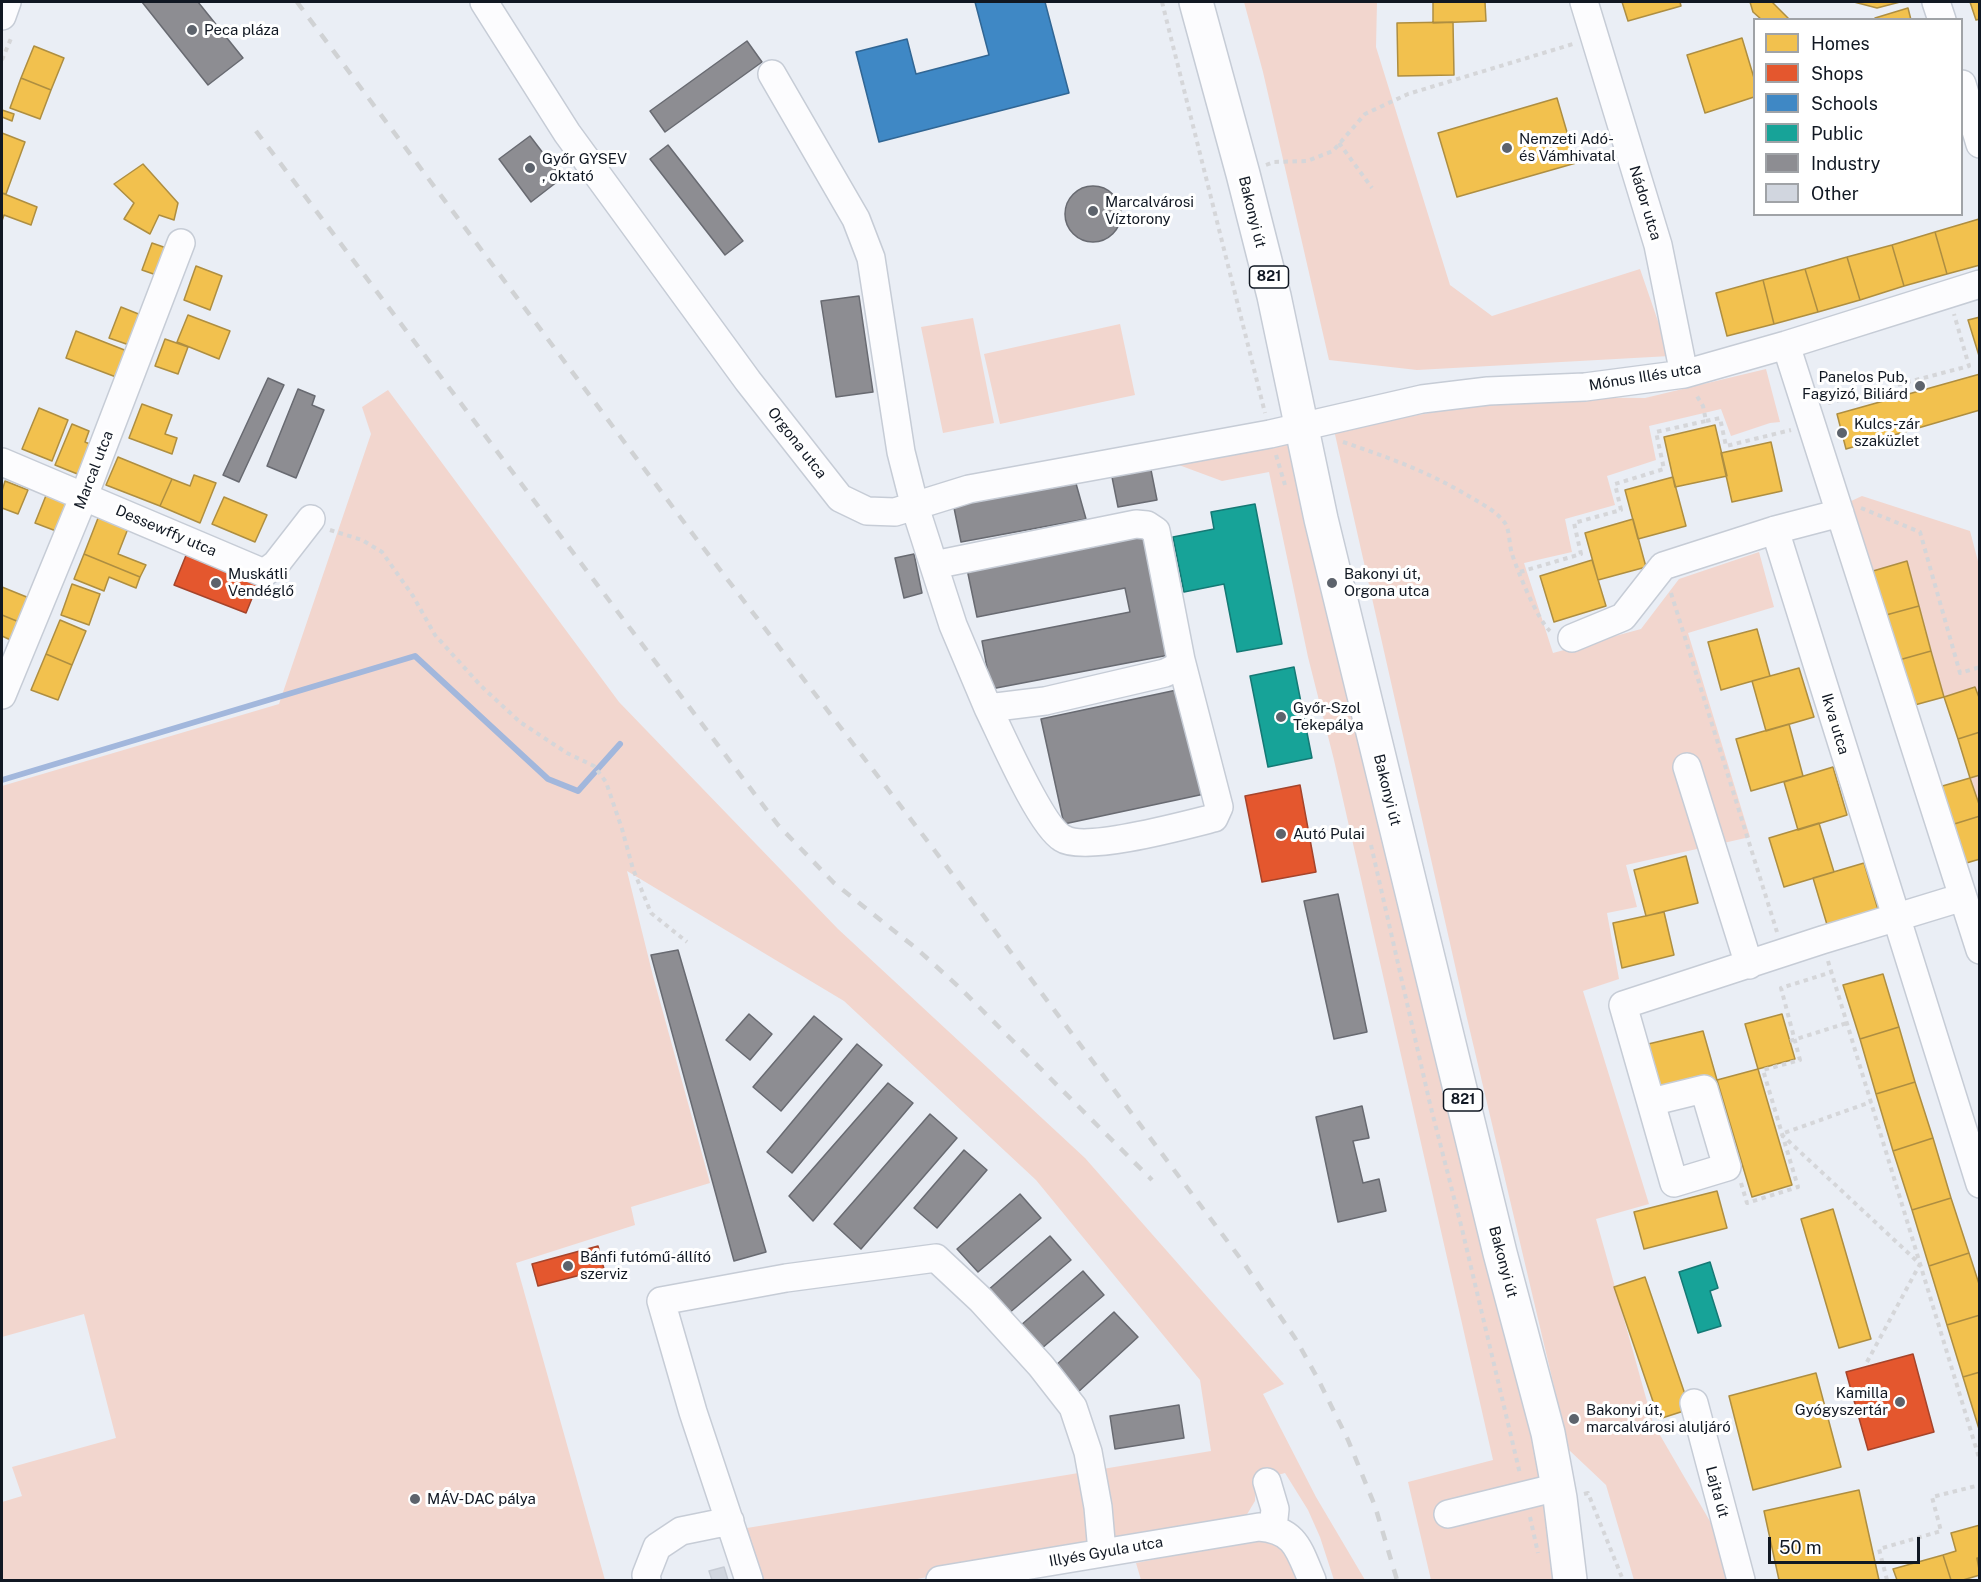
<!DOCTYPE html>
<meta charset="utf-8">
<style>
body{margin:0}
#map{position:relative;width:1981px;height:1582px;overflow:hidden;background:#eaeef5;font-family:"Public Sans",sans-serif}
canvas{display:block}
.frame{position:absolute;inset:0;border:3px solid #111823;pointer-events:none}
.legend{position:absolute;left:1753px;top:18px;width:210px;height:198px;box-sizing:border-box;background:#fff;border:2px solid #a0a3a7;margin:0;padding:8px 10px;list-style:none;font-size:18px;color:#111823}
.legend li{display:flex;align-items:center;gap:12px;height:30px}
.legend b{width:30px;border:2px solid #a0a3a7}
.scale{position:absolute;left:1768px;top:1537px;width:152px;height:27px;box-sizing:border-box;border:3px solid #111823;border-top:0;padding-left:8px;font-size:18px;line-height:21px;white-space:nowrap;color:#111823;-webkit-text-stroke:4px #fff;paint-order:stroke}
</style>
<div id="map">
<canvas width="1981" height="1582"></canvas>
<div class="frame"></div>
<ul class="legend">
<li><b style="height:16px;background:#f2c14e"></b>Homes</li>
<li><b style="height:16px;background:#e4572e"></b>Shops</li>
<li><b style="height:16px;background:#3f88c5"></b>Schools</li>
<li><b style="height:16px;background:#17a398"></b>Public</li>
<li><b style="height:16px;background:#8d8d92"></b>Industry</li>
<li><b style="height:16px;background:#d1d6df"></b>Other</li>
</ul>
<div class="scale">50 m</div>
</div>
<script>
const ctx = document.querySelector('canvas').getContext('2d');
ctx.lineJoin = 'round';
function paint(path, color) { ctx.fillStyle = color; ctx.fill(path, 'evenodd'); }
function strokePath(path, color, width, dash) { ctx.strokeStyle = color; ctx.lineWidth = width; ctx.lineCap = dash ? 'butt' : 'round'; ctx.setLineDash(dash || []); ctx.stroke(path); }
function label(font, color, halo, rows, align = 'center') {
  ctx.font = font + ' "Public Sans",sans-serif'; ctx.lineWidth = 6; ctx.setLineDash([]); ctx.textBaseline = 'middle'; ctx.strokeStyle = halo; ctx.fillStyle = color; for (const [text, x, y, turn = 0] of rows) {
    ctx.save(); ctx.translate(x, y); ctx.rotate((+turn || 0) * Math.PI / 180); ctx.textAlign = isNaN(turn) ? turn : align; if (halo) ctx.strokeText(text, 0, 0); ctx.fillText(text, 0, 0); ctx.restore();
  }
}
const green = new Path2D(`
 M1244 2H1377L1376 47 1450 285 1492 316 1640 269 1670 356 1417 370 1329 360 1263 72Z
 M973 318 994 423 943 433 921 327Z
 M1120 324 1135 395 1000 424 984 354Z
 M1766 369 1780 422 1770 423 1731 436 1721 409 1649 426 1656 460 1607 476 1615 505 1565 519 1572 552 1524 563 1553 653 1641 629 1679 579 1759 552 1774 607 1688 633 1750 837 1626 865 1637 907 1607 913 1619 979 1583 991 1649 1204 1596 1219 1653 1423 1744 1580H1634L1606 1485 1569 1450 1466 1014 1334 430 1519 397 1645 398Z
 M388 390 619 702 838 929 1085 1158 1284 1384 1263 1394 1316 1497 1365 1580H1334L1320 1537 1308 1510 1285 1473 1256 1481 1255 1501 1246 1516 912 1580H759L741 1529 1211 1451 1200 1380 1036 1180 844 1001 627 871 653 976 710 1183 631 1207 635 1225 516 1263 605 1580H2V1502L22 1496 12 1467 116 1438 84 1314 2 1337V786L279 704 371 434 362 407Z
 M1297 438 1501 1254 1566 1580H1431L1408 1482 1493 1460 1334 760 1308 657 1269 472 1222 481 1160 458Z
 M1862 496 1970 531 1979 565V700L1975 687 1944 697 1907 561 1873 571 1849 502Z
 M1979 775V807L1970 778Z
 M1275 1536 1304 1580H1141L1136 1563 1244 1541Z`);
const homes = new Path2D(`
 M1433 2H1485L1486 21 1433 23Z
 M1622 2H1680L1681 6 1628 21Z
 M1750 2H1772L1790 20H1762L1753 12Z
 M1854 2H1900L1877 8Z
 M1970 2H1980V19L1976 20Z
 M1908 8 1911 20H1876L1875 18Z
 M1453 22 1454 75 1398 76 1397 23Z
 M1742 38 1754 78V97L1705 113 1687 55Z
 M34 46 64 58 51 90 21 78Z
 M21 78 51 90 40 119 10 108Z
 M1557 98 1576 163 1457 197 1438 133Z
 M2 110 14 114 12 121 2 117Z
 M2 133 25 142 6 194 2 193Z
 M143 164 178 203 174 220 159 215 150 234 124 219 134 203 114 184Z
 M2 193 37 207 31 225 4 215 2 221Z
 M1979 219 1980 265 1947 274 1935 232Z
 M1935 232 1947 274 1904 286 1892 245Z
 M152 243 175 251 165 278 142 270Z
 M1892 245 1904 286 1860 300 1847 257Z
 M1847 257 1860 300 1818 312 1805 269Z
 M196 266 222 276 210 310 184 300Z
 M1805 269 1818 312 1774 324 1763 280Z
 M1763 280 1774 324 1727 336 1716 293Z
 M121 307 146 317 135 347 109 338Z
 M188 315 230 331 219 359 177 342Z
 M1980 317V359L1968 320Z
 M76 331 127 351 116 377 66 358Z
 M165 339 188 347 178 374 155 366Z
 M1980 374V410L1846 449 1837 414Z
 M142 404 172 415 165 434 177 438 172 454 129 438Z
 M39 408 68 420 52 461 22 449Z
 M72 424 89 431 85 442 97 447 85 477 55 465Z
 M1715 425 1727 476 1675 487 1664 437Z
 M1771 442 1782 491 1732 502 1721 453Z
 M118 457 172 479 160 506 106 485Z
 M194 475 216 483 200 523 160 506 172 479 190 486Z
 M1673 477 1686 526 1638 539 1625 490Z
 M5 481 28 490 18 514 2 508V491Z
 M47 493 75 504 64 534 35 523Z
 M224 497 267 515 255 542 212 524Z
 M100 513 129 526 118 554 146 565 140 577 84 554Z
 M1633 519 1646 567 1598 580 1585 533Z
 M84 554 140 577 136 588 109 577 104 591 74 579Z
 M1592 560 1606 606 1554 622 1540 576Z
 M1907 561 1919 606 1886 615 1873 571Z
 M72 584 100 594 89 625 61 615Z
 M2 587 34 600 24 624 2 615Z
 M1919 606 1931 651 1899 660 1886 615Z
 M2 615 24 624 17 643 2 636Z
 M60 620 86 631 72 665 46 654Z
 M1757 629 1770 676 1721 690 1708 642Z
 M1931 651 1944 697 1911 706 1899 660Z
 M46 654 72 665 58 700 31 690Z
 M1799 668 1814 717 1766 731 1752 681Z
 M1975 687 1980 700V732L1958 739 1944 697Z
 M1789 724 1803 776 1751 791 1736 739Z
 M1980 732V775L1970 778 1958 739Z
 M1833 767 1847 815 1798 830 1784 782Z
 M1970 778 1980 807V816L1951 825 1939 787Z
 M1980 816V859L1963 864 1951 825Z
 M1819 823 1834 872 1784 887 1769 838Z
 M1686 856 1698 903 1646 916 1634 870Z
 M1864 863 1879 913 1828 928 1813 878Z
 M1664 912 1674 955 1622 968 1613 923Z
 M1883 974 1899 1027 1860 1039 1843 985Z
 M1782 1014 1795 1059 1758 1069 1745 1024Z
 M1899 1027 1915 1082 1876 1094 1860 1039Z
 M1703 1031 1717 1080 1656 1094 1644 1045Z
 M1758 1069 1792 1185 1752 1197 1717 1080Z
 M1915 1082 1933 1138 1893 1151 1876 1094Z
 M1933 1138 1951 1198 1912 1210 1893 1151Z
 M1717 1191 1727 1228 1644 1249 1634 1212Z
 M1951 1198 1969 1253 1929 1266 1912 1210Z
 M1833 1209 1871 1339 1839 1348 1801 1219Z
 M1969 1253 1980 1287V1315L1947 1325 1929 1266Z
 M1645 1277 1690 1409 1659 1419 1614 1287Z
 M1980 1315V1372L1963 1377 1947 1325Z
 M1980 1372V1429H1979L1963 1377Z
 M1816 1373 1841 1467 1753 1490 1729 1396Z
 M1859 1490 1879 1580H1779L1764 1511Z
 M1980 1525V1558H1977L1980 1575 1963 1580H1951L1943 1555 1956 1551 1951 1533Z
 M1943 1555 1951 1580H1897L1893 1569Z`);
const shops = new Path2D(`
 M187 553 259 581 246 613 174 585Z
 M1300 785 1316 872 1262 882 1245 796Z
 M598 1246 604 1269 538 1286 532 1264Z
 M1913 1354 1934 1432 1868 1450 1846 1372Z`);
const schools = new Path2D(`
 M975 2H1045L1069 93 879 142 856 52 907 39 916 74 989 55Z`);
const public = new Path2D(`
 M1255 504 1282 644 1237 652 1224 584 1184 592 1173 537 1214 529 1211 512Z
 M1294 667 1312 758 1268 767 1250 676Z
 M1710 1262 1718 1288 1710 1291 1721 1326 1698 1333 1679 1272Z`);
const industry = new Path2D(`
 M142 2H198L243 58 208 85Z
 M747 41 762 62 665 132 650 111Z
 M530 136 562 178 531 202 499 159Z
 M668 145 743 241 725 255 650 159Z
 M1065 214a28 28 0 1 1 56 0a28 28 0 1 1-56 0Z
 M859 296 873 392 836 397 821 301Z
 M268 378 284 385 239 482 223 475Z
 M298 389 315 396 312 405 324 410 296 478 267 466Z
 M1150 465 1157 500 1118 507 1111 472Z
 M1075 480 1086 519 961 542 953 503Z
 M1145 534 1169 655 991 689 982 641 1130 612 1125 588 977 617 967 569Z
 M914 554 922 593 904 598 895 558Z
 M1186 688 1209 793 1064 824 1041 719Z
 M1338 894 1367 1032 1334 1039 1304 901Z
 M678 950 766 1252 734 1261 651 955Z
 M749 1014 772 1034 750 1060 726 1040Z
 M814 1016 842 1039 781 1111 753 1087Z
 M857 1044 882 1065 792 1173 767 1152Z
 M888 1083 913 1103 813 1221 789 1196Z
 M1362 1106 1369 1138 1353 1141 1363 1183 1379 1179 1386 1211 1338 1222 1316 1117Z
 M930 1114 957 1138 861 1249 834 1224Z
 M964 1150 987 1170 937 1228 914 1208Z
 M1020 1194 1041 1218 978 1272 957 1249Z
 M1050 1236 1071 1260 1008 1314 987 1291Z
 M1083 1271 1104 1295 1041 1349 1020 1326Z
 M1114 1312 1138 1337 1077 1393 1054 1367Z
 M1179 1405 1184 1438 1115 1449 1110 1416Z`);
const stream = new Path2D(`
 M2 780 415 656 548 779 578 791 620 744`);
const building = new Path2D(`
 M724 1567 728 1580H712L709 1571Z`);
const path = new Path2D(`
 M1162 2 1265 413
 M2 60 12 36
 M1339 143 1372 188
 M1266 165 1274 162 1307 161 1333 151 1365 114 1408 94 1573 44
 M1828 403 1969 366 1954 314
 M1706 421 1720 418 1726 446 1791 430
 M1343 442C1388 457 1431 473 1472 498 1484 505 1497 512 1505 523 1510 531 1509 545 1512 554 1518 572 1537 619 1550 631
 M1276 455 1285 485
 M1861 508 1920 532 1960 673 1980 667
 M330 530 362 540 382 552 413 596 435 635 481 686 520 722 567 753 594 766 606 782 622 829 633 869 651 913 687 942
 M1520 572 1581 554 1574 523 1621 510 1615 484 1664 469 1656 432 1706 421 1703 406 1695 393
 M1671 593 1777 932
 M1371 845 1430 1104 1462 1229 1520 1474
 M1828 961 1980 1461
 M1790 1041 1847 1023
 M1741 1183 1747 1203 1798 1187 1763 1070 1800 1060 1781 988 1832 972
 M1867 1362 1920 1264 1781 1134 1871 1102
 M1584 1494 1588 1493 1623 1580
 M1530 1517 1538 1553
 M1887 1580 1879 1549 1941 1531 1932 1497 1980 1485`);
const minor = new Path2D(`
 M484 2 567 133 748 381 840 498 867 511 895 512 969 489 1270 434 1422 399 1488 391 1585 387 1684 374 1786 345 1980 284
 M1584 2 1658 245 1684 374
 M1936 2 1942 20
 M2 16 7 2
 M772 74 856 219 871 258 901 452 915 507 953 625 988 708 1045 701 1165 673 1175 668 1181 660 1156 531 1147 525 1136 524 934 565
 M1962 84 1980 144
 M1786 345 1980 950
 M2 462 264 573 276 564 311 519
 M1775 530 1980 1184
 M1572 638 1623 617 1663 566 1775 530 1840 513
 M2 695 84 496 181 243
 M988 708C1001 734 1040 825 1062 838 1084 853 1186 825 1214 818L1219 807 1181 660
 M1687 767 1749 965
 M1651 1102 1704 1089 1727 1167 1674 1183 1623 1005 1822 940 1963 897
 M1694 1403 1741 1580
 M1267 1482 1275 1509 1273 1528
 M1448 1514 1558 1487
 M647 1580 646 1575 657 1547 681 1531 730 1521
 M749 1580 693 1412 661 1301 786 1278 936 1258 981 1300 1041 1366 1073 1407 1088 1452 1098 1507 1102 1552
 M940 1580 1259 1527C1296 1530 1299 1550 1312 1580`);
const major = new Path2D(`
 M1196 2 1243 174 1274 296 1321 519 1500 1253 1548 1433 1560 1498 1570 1580`);
const rail = new Path2D(`
 M297 2 695 537 935 851 1243 1262 1295 1338 1318 1379 1348 1440 1375 1506 1397 1580
 M256 131 778 825 834 883 917 949 960 988 1152 1180`);
const markers = [
 [192,30,6,"#5d636c"],
 [1507,148,6,"#5d636c"],
 [530,168,6,"#5d636c"],
 [1093,211,6,"#5d636c"],
 [1920,386,6,"#5d636c"],
 [1842,433,6,"#5d636c"],
 [216,583,6,"#5d636c"],
 [1332,583,6,"#5d636c"],
 [1281,717,6,"#5d636c"],
 [1281,834,6,"#5d636c"],
 [568,1266,6,"#5d636c"],
 [1900,1402,6,"#5d636c"],
 [1574,1419,6,"#5d636c"],
 [415,1499,6,"#5d636c"]
];
const shields = [
 [1269,277,39],
 [1463,1100,39]
];
const shieldNames = [
 ["821",1269,277],
 ["821",1463,1100]
];
const poiNames = [
 ["Peca pláza",204,30],
 ["Nemzeti Adó-",1519,139],
 ["és Vámhivatal",1519,156],
 ["Győr GYSEV",542,159],
 [", oktató",542,176],
 ["Marcalvárosi",1105,202],
 ["Víztorony",1105,219],
 ["Panelos Pub,",1908,377,"right"],
 ["Fagyizó, Biliárd",1908,394,"right"],
 ["Kulcs-zár",1854,424],
 ["szaküzlet",1854,441],
 ["Muskátli",228,574],
 ["Vendéglő",228,591],
 ["Bakonyi út,",1344,574],
 ["Orgona utca",1344,591],
 ["Győr-Szol",1293,708],
 ["Tekepálya",1293,725],
 ["Autó Pulai",1293,834],
 ["Bánfi futómű-állító",580,1257],
 ["szerviz",580,1274],
 ["Kamilla",1888,1393,"right"],
 ["Gyógyszertár",1888,1410,"right"],
 ["Bakonyi út,",1586,1410],
 ["marcalvárosi aluljáró",1586,1427],
 ["MÁV-DAC pálya",427,1499]
];
const streetNames = [
 ["Nádor utca",1645,203,73],
 ["Bakonyi út",1252,212,76],
 ["Mónus Illés utca",1645,377,-9],
 ["Orgona utca",797,443,52],
 ["Marcal utca",94,470,-69],
 ["Dessewffy utca",166,531,23],
 ["Ikva utca",1835,724,73],
 ["Bakonyi út",1387,790,76],
 ["Bakonyi út",1503,1262,75],
 ["Lajta út",1717,1492,75],
 ["Illyés Gyula utca",1106,1552,-10]
];
paint(green, '#f2d6ce');
paint(homes, '#f2c14e');
strokePath(homes, '#ae8e41', 1.5);
paint(shops, '#e4572e');
strokePath(shops, '#a5442b', 1.5);
paint(schools, '#3f88c5');
strokePath(schools, '#316694', 1.5);
paint(public, '#17a398');
strokePath(public, '#157975', 1.5);
paint(industry, '#8d8d92');
strokePath(industry, '#686a71', 1.5);
strokePath(stream, '#a2b7dc', 6);
paint(building, '#d1d6df');
strokePath(building, '#c6cbd4', 1.5);
strokePath(minor, '#c6ccd6', 30);
strokePath(major, '#c6ccd6', 36);
strokePath(path, '#d5d6d9', 4, [4.5, 4.5]);
strokePath(minor, '#fcfcfe', 27);
strokePath(major, '#fcfcfe', 33);
strokePath(rail, '#d0d2d4', 4.5, [10, 10]);
for (const [x, y, r, color] of markers) { const dot = new Path2D(); dot.arc(x, y, r, 0, 2 * Math.PI); ctx.fillStyle = color; ctx.fill(dot); strokePath(dot, '#fff', 2); }
for (const [x, y, w] of shields) { const box = new Path2D(); box.roundRect(x - w / 2, y - 11, w, 22, 4.5); ctx.fillStyle = '#fff'; ctx.fill(box); strokePath(box, '#111823', 1.5); }
label('bold 14px', '#111823', null, shieldNames);
label('15px', '#111823', '#fff', poiNames, 'left');
label('15px', '#111823', '#fff', streetNames);
</script>
